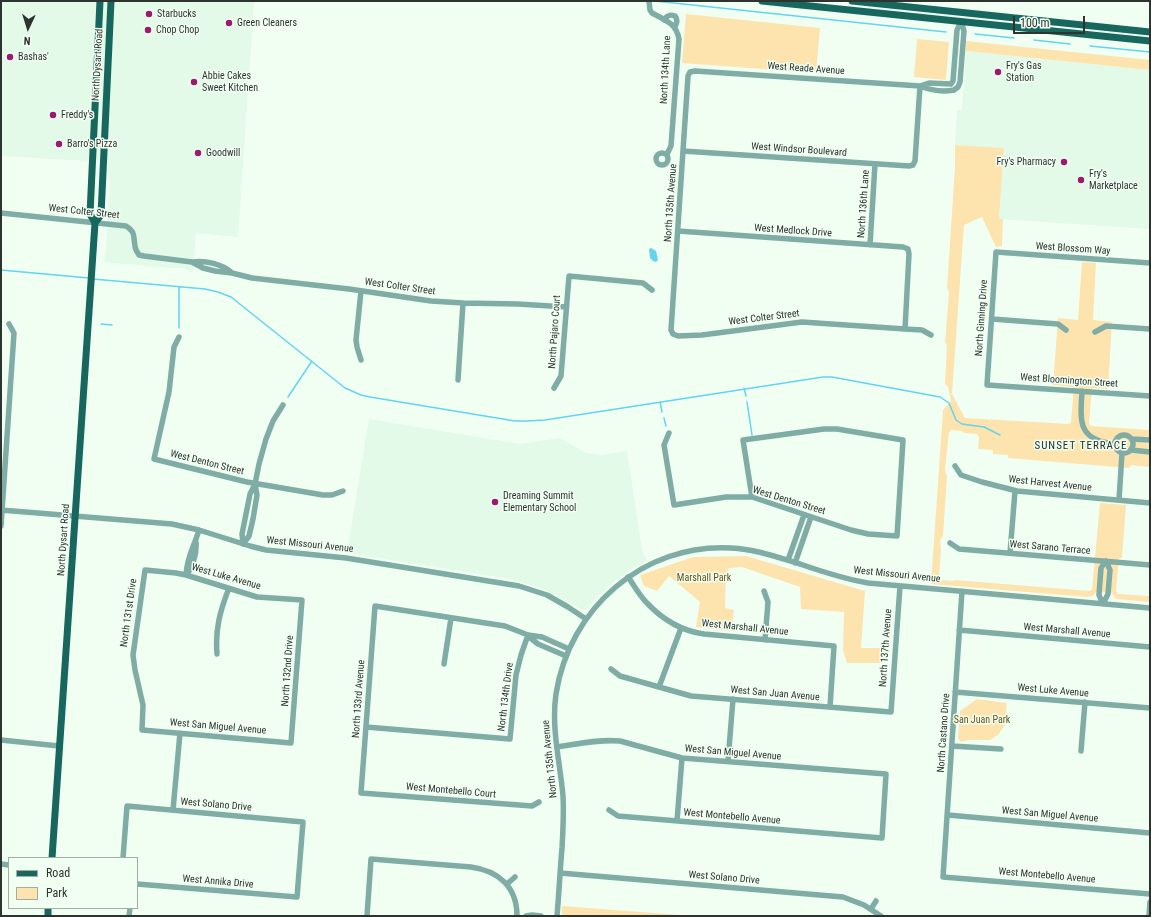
<!DOCTYPE html>
<style>
body{margin:0}
#map{position:relative;width:1151px;height:917px;overflow:hidden;background:#f1fff3;font-family:"Roboto Condensed",sans-serif}
canvas{display:block}
.frame{position:absolute;inset:0;border:2px solid #2d332e;pointer-events:none}
.legend{position:absolute;left:8px;top:857px;width:130px;height:52px;box-sizing:border-box;background:#f1fff3;border:1px solid #a3ada4;margin:0;padding:5px 7px;list-style:none;font-size:12px;color:#2d332e}
.legend li{display:flex;align-items:center;gap:8px;height:20px}
.legend b{width:20px;border:1px solid #a3ada4}
.north{position:absolute;left:8px;top:8px;width:40px;height:40px;-webkit-text-stroke:3px #f1fff3;paint-order:stroke;rotate:184deg;font-size:11px;font-weight:700;line-height:16px;text-align:center;color:#2d332e}
.north::after{content:'';display:block;margin:auto;width:14px;height:18px;background:#2d332e;clip-path:polygon(50% 0,100% 100%,50% 72%,0 100%)}
.scale{position:absolute;left:1013px;top:16px;width:72px;height:18px;box-sizing:border-box;border:2px solid #2d332e;border-top:0;padding-left:5px;font-size:12px;line-height:14px;white-space:nowrap;color:#2d332e;-webkit-text-stroke:3px #f1fff3;paint-order:stroke}
</style>
<div id="map">
<canvas width="1151" height="917"></canvas>
<div class="frame"></div>
<ul class="legend">
<li><b style="height:5px;background:#18675e"></b>Road</li>
<li><b style="height:11px;background:#fde4ae"></b>Park</li>
</ul>
<div class="north">N</div>
<div class="scale">100 m</div>
</div>
<script>
const ctx = document.querySelector('canvas').getContext('2d');
ctx.lineJoin = 'round';
function paint(path, color) { ctx.fillStyle = color; ctx.fill(path, 'evenodd'); }
function strokePath(path, color, width, dash) { ctx.strokeStyle = color; ctx.lineWidth = width; ctx.lineCap = dash ? 'butt' : 'round'; ctx.setLineDash(dash || []); ctx.stroke(path); }
function label(font, color, halo, rows, align = 'center') {
  ctx.font = font + ' "Roboto Condensed",sans-serif'; ctx.lineWidth = 3; ctx.setLineDash([]); ctx.textBaseline = 'middle'; ctx.strokeStyle = halo; ctx.fillStyle = color; for (const [text, x, y, turn = 0] of rows) {
    ctx.save(); ctx.translate(x, y); ctx.rotate((+turn || 0) * Math.PI / 180); ctx.textAlign = isNaN(turn) ? turn : align; if (halo) ctx.strokeText(text, 0, 0); ctx.fillText(text, 0, 0); ctx.restore();
  }
}
const built = new Path2D(`
 M1 1H254L238 237 196 233 193 273 184 268H169L104 262 106 250 110 182 107 162 1 156Z
 M966 51 1150 70V229L999 219 1004 148 955 145 957 110H962Z
 M369 419 520 444 560 438 586 453 602 455 627 451 642 550 647 561 632 569 618 579 596 598 587 609 582 610 556 595 541 588 510 579 347 553Z`);
const green = new Path2D(`
 M686 14 820 28 816 73 682 63Z
 M917 39 949 42 946 80 914 77Z
 M966 41 1150 60V70L966 51Z
 M955 145 1004 148 999 219H1003L1002 246 996 247 982 217 964 225 952 394 965 418 1069 424 1071 422 1074 387 1053 385 1058 318 1078 320 1082 262 1096 263 1093 320 1112 322 1108 389 1092 388 1089 423 1091 426 1150 430V467L1131 465 1129 468 1008 458V455L993 454V450L978 449 979 437 977 434 964 433 962 431 951 430 949 432 945 470 947 476 943 536 940 541 941 549 939 578 942 580 954 581 955 580 1090 591 1092 589 1100 503 1126 505 1122 558H1119L1116 591 1118 594 1150 596V602L1117 599 1114 597 1112 593 1096 592 1093 596 1087 597 931 584 943 410 951 401 948 387 945 384 947 344 945 343 949 292 947 288 955 167Z
 M746 556 865 591 861 648H887L884 663H847L843 650 844 612 801 609 800 587 742 567 729 568 726 575 725 608 734 610 732 631 696 627 700 602 669 576 657 591 644 586 640 575 693 557Z
 M977 699 1007 703 1005 725 998 735 990 740H969L961 742 958 739 960 711Z
 M562 906 694 916H562Z`);
const water = new Path2D(`
 M651 248 656 251 658 260 656 262 653 261 650 258 649 249Z`);
const stream = new Path2D(`
 M655 1 946 32
 M975 34 1014 38
 M1034 40 1070 44
 M1090 46 1150 52
 M1 270 89 278
 M93 279 205 289 218 292 231 297 345 388 361 395 370 397 515 421H527L545 420 823 377H832L940 397 949 403 956 420 962 424 984 427 1000 435
 M179 287V328
 M101 324 112 325
 M744 388 746 396
 M288 397 312 361
 M660 402 662 412
 M747 402 752 435
 M664 418 666 426`);
const minor = new Path2D(`
 M649 1 650 10 652 13C665 20 676 23 679 39L671 146 667 154
 M664 20C667 15 670 14 675 16 678 20 677 22 675 27
 M951 84 953 81 957 30 961 21
 M920 86 929 83 951 84
 M954 90 958 87 960 82 964 31 961 21
 M683 151 909 166 913 165 915 161 920 86
 M656 159a6 6 0 1 1 12 0a6 6 0 1 1-12 0Z
 M1 213 126 226C136 233 133 235 135 246 135 249 137 252 139 255L144 256 192 262C205 260 223 264 232 273
 M678 231 903 247 908 249 909 254 905 329
 M870 245 875 164
 M192 262 203 268 215 271 232 273 252 278 349 289 431 301 463 303 518 304 566 307
 M1150 263 996 252 987 385 1150 396
 M361 291 356 340 357 347 361 360
 M992 319 1058 324 1066 330
 M1095 332 1106 326 1150 329
 M931 335 922 330 905 329 802 322 702 335 678 336 673 334 671 330 688 76 690 72 695 71 920 86C930 90 943 92 954 90
 M179 337 174 347 169 392 154 459 247 482 323 495H332L343 491
 M458 380 463 303
 M554 388 561 376 569 276 643 283 652 290
 M1082 391C1080 423 1078 440 1115 444
 M669 433 664 445 674 505 726 497H752L851 530 868 534 897 536 903 440 837 429H824L743 440 752 497
 M1115 444a9 9 0 1 1 18 0a9 9 0 1 1-18 0Z
 M1132 439 1150 440
 M1131 450 1150 452
 M955 466 961 475 982 482 1017 491 1150 503
 M1119 500 1122 453
 M1 510 172 524 199 530 250 546 266 550 346 558 519 586 547 595 568 607 586 619
 M1 526 14 333 9 324
 M950 543 959 549 1150 565
 M243 544 242 534 250 494 255 484 259 464 266 439 273 421 283 405
 M243 544 249 536 253 519 257 495 255 484
 M1010 553 1015 491
 M788 560 804 515
 M1106 561 1110 570 1108 594 1103 604 1099 595 1101 568Z
 M795 563 811 517
 M145 570 176 573 186 575 257 597 302 600 291 743 142 730 143 705 135 670 133 655Z
 M186 575C187 556 194 547 199 530
 M187 575C193 565 197 553 196 542
 M628 577C634 585 639 595 647 603 662 619 682 631 704 634L834 646 830 707
 M764 591 768 602 765 640
 M962 591 943 877 1150 894
 M959 630 1150 647
 M528 636 538 644 566 656
 M217 654C215 629 220 611 229 588
 M444 664 451 618
 M611 669 620 676 691 696 891 712 900 586
 M659 687 681 628
 M955 692 1150 708
 M366 727 510 739 516 675 521 655 528 635
 M1 740 59 746
 M952 746 1001 749
 M557 747C578 744 599 739 620 741L682 758 886 774 882 838 618 816 609 810
 M1081 751 1085 702
 M728 761 733 699
 M539 802 532 806 361 793 375 606 505 626 528 635 542 637 569 649
 M173 810 180 733
 M948 815 1150 833
 M677 821 682 758
 M123 858 127 806 303 822 297 897 137 884
 M1 864 9 865
 M560 873 843 897 864 905 881 916
 M507 884 515 877
 M871 909 876 901
 M129 916 130 908
 M367 916 371 859 471 867C499 871 517 887 517 916
 M526 916 532 915 541 916
 M557 916C559 893 560 871 562 848 563 831 564 813 563 796 560 762 551 728 556 694 569 609 643 543 731 548 755 549 777 557 800 564 823 572 845 579 868 583L1150 608
 M1149 916 1150 902`);
const major = new Path2D(`
 M762 1 1150 41
 M852 1 1150 32
 M95 223 101 215 111 1
 M52 858 95 223 90 214 100 1
 M48 916V908`);
const markers = [
 [149,14,4,"#9b1a6e"],
 [229,23,4,"#9b1a6e"],
 [148,30,4,"#9b1a6e"],
 [10,57,4,"#9b1a6e"],
 [998,72,4,"#9b1a6e"],
 [194,82,4,"#9b1a6e"],
 [53,115,4,"#9b1a6e"],
 [59,144,4,"#9b1a6e"],
 [198,153,4,"#9b1a6e"],
 [1064,162,4,"#9b1a6e"],
 [1081,180,4,"#9b1a6e"],
 [495,502,4,"#9b1a6e"]
];
const poiNames = [
 ["Starbucks",157,14],
 ["Green Cleaners",237,23],
 ["Chop Chop",156,30],
 ["Bashas'",18,57],
 ["Fry's Gas",1006,66],
 ["Station",1006,78],
 ["Abbie Cakes",202,76],
 ["Sweet Kitchen",202,88],
 ["Freddy's",61,115],
 ["Barro's Pizza",67,144],
 ["Goodwill",206,153],
 ["Fry's Pharmacy",1056,162,"right"],
 ["Fry's",1089,174],
 ["Marketplace",1089,186],
 ["Dreaming Summit",503,496],
 ["Elementary School",503,508]
];
const streetNames = [
 ["North Dysart Road",98,65,-87],
 ["West Reade Avenue",806,69,4],
 ["North 134th Lane",666,70,-87],
 ["West Windsor Boulevard",799,150,4],
 ["North 135th Avenue",671,203,-86],
 ["North 136th Lane",864,204,-86],
 ["West Colter Street",84,212,6],
 ["West Medlock Drive",793,231,4],
 ["West Blossom Way",1073,249,4],
 ["West Colter Street",400,287,8],
 ["West Colter Street",764,318,-7],
 ["North Ginning Drive",982,318,-86],
 ["North Pajaro Court",555,332,-86],
 ["West Bloomington Street",1069,381,4],
 ["West Denton Street",207,463,14],
 ["West Harvest Avenue",1050,484,6],
 ["West Denton Street",789,501,17],
 ["North Dysart Road",64,540,-86],
 ["West Missouri Avenue",310,545,6],
 ["West Sarano Terrace",1050,548,5],
 ["West Missouri Avenue",897,575,6],
 ["West Luke Avenue",226,577,16],
 ["North 131st Drive",129,613,-82],
 ["West Marshall Avenue",745,628,6],
 ["West Marshall Avenue",1067,631,5],
 ["North 137th Avenue",886,648,-86],
 ["North 132nd Drive",288,671,-86],
 ["West Luke Avenue",1053,691,5],
 ["West San Juan Avenue",775,694,5],
 ["North 134th Drive",506,697,-83],
 ["North 133rd Avenue",359,699,-86],
 ["West San Miguel Avenue",218,727,5],
 ["North Castano Drive",944,733,-86],
 ["West San Miguel Avenue",733,753,5],
 ["North 135th Avenue",550,759,-96],
 ["West Montebello Court",451,791,5],
 ["West Solano Drive",216,805,5],
 ["West San Miguel Avenue",1050,815,5],
 ["West Montebello Avenue",732,817,5],
 ["West Montebello Avenue",1047,876,5],
 ["West Solano Drive",724,878,5],
 ["West Annika Drive",218,882,5]
];
const parkNames = [
 ["Marshall Park",704,578],
 ["San Juan Park",982,720]
];
const neighbourhoodNames = [
 ["SUNSET TERRACE",1081,446]
];
paint(built, '#e2fae7');
paint(green, '#fde4ae');
paint(water, '#63d3f0');
strokePath(stream, '#63d3f0', 1.5);
strokePath(minor, '#7faca5', 5.5);
strokePath(major, '#18675e', 7);
for (const [x, y, r, color] of markers) { const dot = new Path2D(); dot.arc(x, y, r, 0, 2 * Math.PI); ctx.fillStyle = color; ctx.fill(dot); strokePath(dot, '#f1fff3', 1.5); }
label('10px', '#2d332e', '#f1fff3', poiNames, 'left');
label('10px', '#2d332e', '#f1fff3', streetNames);
label('10px', '#695011', '#f1fff3', parkNames);
ctx.letterSpacing = '1px';
label('11px', '#233126', '#f1fff3', neighbourhoodNames);
ctx.letterSpacing = '0px';
</script>
